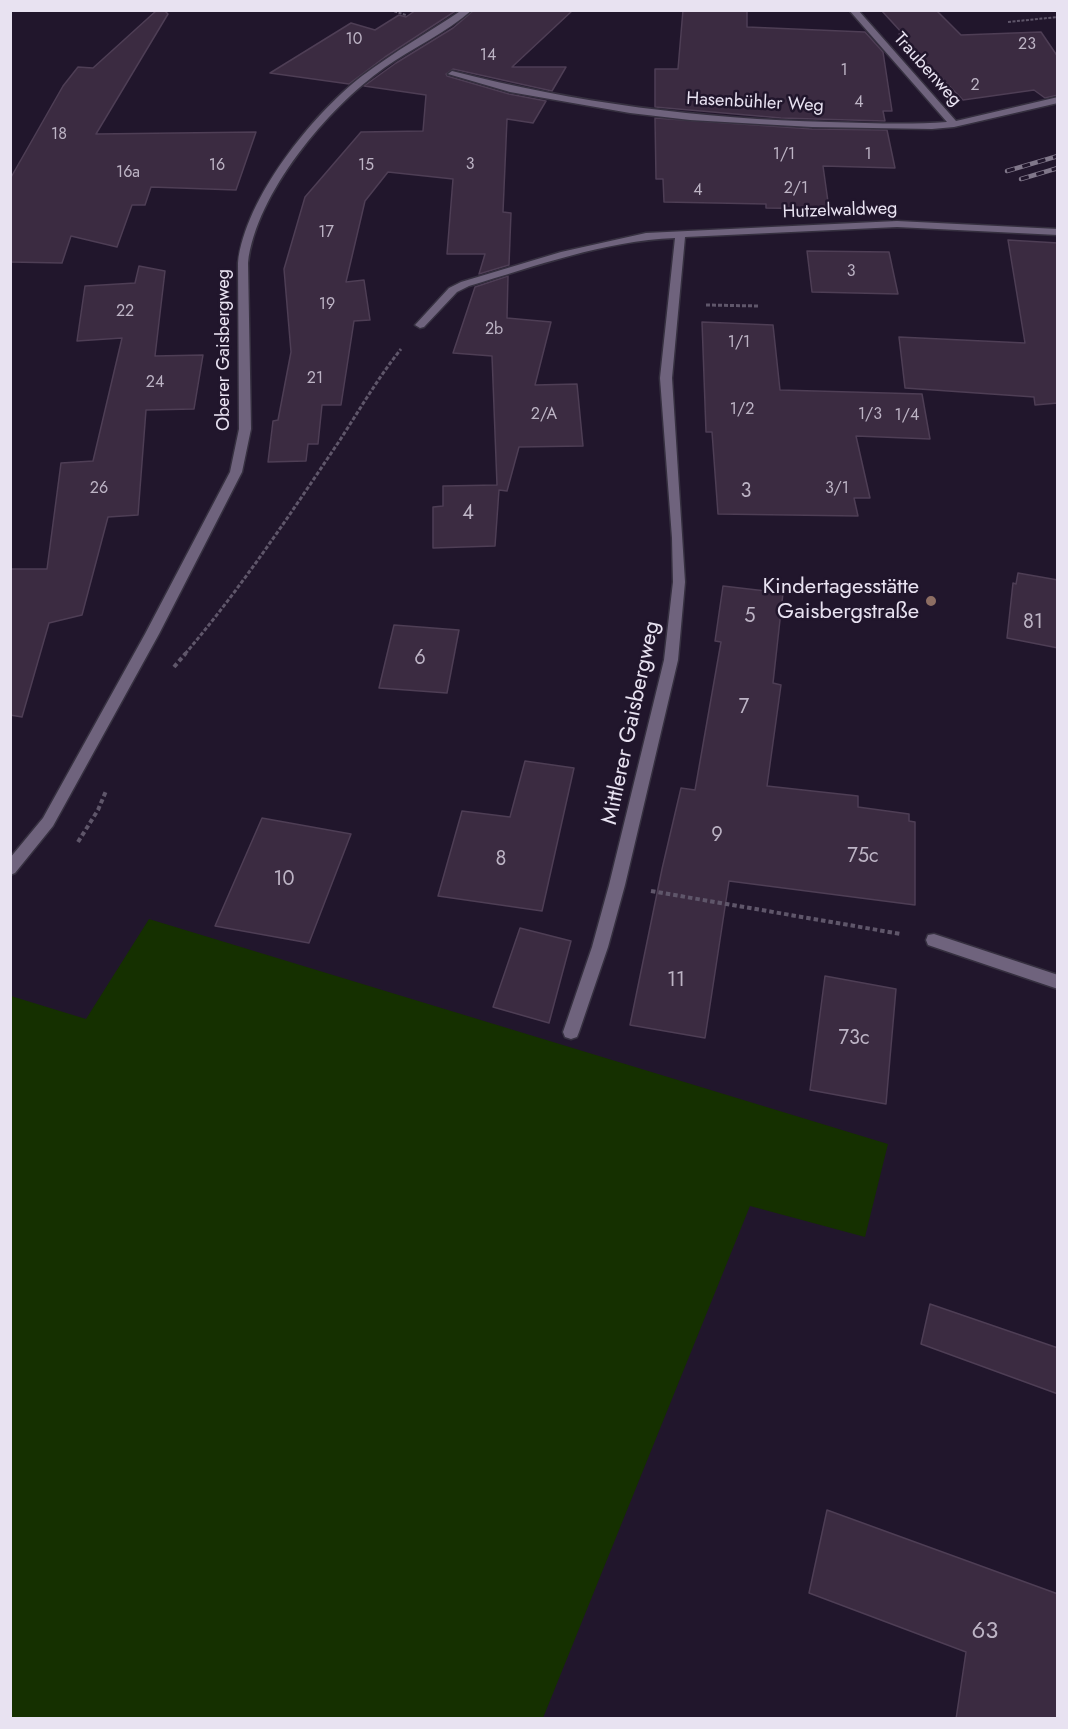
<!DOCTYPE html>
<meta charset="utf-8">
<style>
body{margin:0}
#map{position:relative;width:1068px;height:1729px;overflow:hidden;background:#21162c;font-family:Jost,sans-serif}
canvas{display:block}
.frame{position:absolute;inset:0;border:12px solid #e8e2f1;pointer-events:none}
</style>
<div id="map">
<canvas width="1068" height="1729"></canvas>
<div class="frame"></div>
</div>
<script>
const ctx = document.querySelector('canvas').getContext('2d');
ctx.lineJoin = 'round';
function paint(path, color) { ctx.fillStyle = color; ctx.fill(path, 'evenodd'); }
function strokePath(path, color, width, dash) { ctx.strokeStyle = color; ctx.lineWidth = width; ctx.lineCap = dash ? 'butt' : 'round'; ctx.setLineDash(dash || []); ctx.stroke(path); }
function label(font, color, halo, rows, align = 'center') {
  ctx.font = font + ' Jost,sans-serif'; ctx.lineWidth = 5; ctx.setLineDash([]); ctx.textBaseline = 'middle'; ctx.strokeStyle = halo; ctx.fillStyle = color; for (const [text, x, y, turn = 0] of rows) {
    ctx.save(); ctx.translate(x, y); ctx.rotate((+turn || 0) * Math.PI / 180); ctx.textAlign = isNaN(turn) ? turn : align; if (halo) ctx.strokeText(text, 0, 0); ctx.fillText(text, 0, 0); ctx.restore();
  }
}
const green = new Path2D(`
 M149 919 888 1144 865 1237 750 1206 543 1718H11V996L86 1019Z`);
const building = new Path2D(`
 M157 10H164L168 14 96 134 256 132 236 190 151 187 145 205H132L117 247 71 236 62 263 10 262V179L63 86 78 67 93 68Z
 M416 10H457L385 57 349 84 270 73 351 23 375 30 399 15 406 17Z
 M474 10H573L512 67H566L552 91 453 69 446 74 447 76 509 94 546 101 533 123 507 119 503 212 511 213 509 265 479 274 485 254H447L453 179 388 172 365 201 346 282 364 280 370 320 354 321 341 405H322L318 444H308L306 461 268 462 273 421 278 420 291 352 284 269 305 197 361 132 423 131 426 95 364 86 396 63 453 28Z
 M683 10H747V27L865 32 883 52 892 111H883L885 121 781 118 655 107V69H678Z
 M881 10H936L961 35 1041 32 1058 57V95L1045 98 1034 90 963 100 899 34H903Z
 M655 118 812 129 887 130 895 168 823 166 829 209 766 208V204L664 202 663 179H656Z
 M1008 240 1058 243V403L1035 405 1034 397 905 388 899 337 1025 343Z
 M807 251 889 252 898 294 812 292Z
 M139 266 165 271 155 356 203 355 194 409 146 410 138 515 108 517 82 615 49 623 22 717 10 715V569H47L61 463 93 461 122 338 77 341 85 286 135 283Z
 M508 276 507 318 551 322 535 385 577 384 583 446 519 447 507 491 499 490 495 546 433 548V507L443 506V486L497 485 492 356 453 353 475 287Z
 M702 322 773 325 780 390 922 394 930 439 856 436 870 498H854L858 516 718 514 712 432H706Z
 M1018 573 1058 580V648L1007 638 1013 583 1016 584Z
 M723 586 783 593 773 683 781 685 767 786 858 796V807L909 814V821L915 822V905L729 881 705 1038 630 1025 662 869 681 788 695 790 721 642 715 641Z
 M394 625 459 630 447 693 379 688Z
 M525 761 574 768 542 911 438 896 462 811 510 817Z
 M262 818 351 834 309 943 215 926Z
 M520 928 571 941 549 1023 493 1007Z
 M825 976 896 989 886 1104 810 1090Z
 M930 1304 1058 1348V1394L921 1344Z
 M827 1510 1058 1594V1719H956L966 1652 809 1593Z`);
const pathFar2 = new Path2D(`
 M390 10 406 15
 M1008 22 1058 17`);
const pathFar1 = new Path2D(`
 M706 305 759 306
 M185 654C242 587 291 513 340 440 360 409 378 378 401 349`);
const path = new Path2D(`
 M174 667 186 653
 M78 842 98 810 106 791
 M651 891 901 934`);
const minor = new Path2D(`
 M462 10H472C446 33 412 48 384 68 328 108 256 193 248 263L251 429 242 472 159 634 53 826 15 873 10 875V858L43 818 145 634 230 472 239 429 238 263C245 198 312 115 362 76 394 52 429 32 462 10Z
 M849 10H858L956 121 1058 97V103L954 127 932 129 812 127 690 120 630 113 510 92 448 74 452 71C576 103 701 119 829 122 868 123 908 125 947 122Z
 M897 221 1058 229V235L897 227 685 237 672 378 685 582 678 660 625 885 608 947 579 1032 577 1037 571 1039 565 1037 563 1032 592 947 609 885 664 660 673 582 672 538 660 378 675 238C604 241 536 266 469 286L457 292 424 327 420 328 415 325 449 288 461 282 561 252 646 233Z
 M934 934 1058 975V989L928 945 926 940 928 935Z`);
const rail = new Path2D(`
 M1007 171 1058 156
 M1021 179 1058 168`);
const markers = [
 [931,601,6,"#8d6e63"]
];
const farNumbernames = [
 ["10",354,40],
 ["23",1027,45],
 ["14",488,56],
 ["1",844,71],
 ["2",975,86],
 ["4",859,103],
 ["18",59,135],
 ["1/1",784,155],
 ["1",868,155],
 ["3",470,165],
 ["16",217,166],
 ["15",366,166],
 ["16a",128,173],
 ["2/1",796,189],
 ["4",698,191],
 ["17",326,233],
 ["3",851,272],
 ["19",327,305],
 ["22",125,312],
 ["2b",494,330],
 ["1/1",739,343],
 ["21",315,379],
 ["24",155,383],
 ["1/2",742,410],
 ["2/A",544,415],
 ["1/3",870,415],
 ["1/4",907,416],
 ["26",99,489],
 ["3/1",837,489]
];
const farStreetnames = [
 ["Traubenweg",927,70,48],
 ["Hasenbühler Weg",755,103,3],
 ["Hutzelwaldweg",840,211,-2],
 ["Oberer Gaisbergweg",225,350,-90]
];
const numberNames = [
 ["3",746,492],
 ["4",468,514],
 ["5",750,617],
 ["81",1033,623],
 ["6",420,659],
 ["7",744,708],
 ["9",717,836],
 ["75c",863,857],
 ["8",501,860],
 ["10",284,880],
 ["11",676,981],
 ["73c",854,1039]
];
const poiNames = [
 ["Kindertagesstätte",919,588],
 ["Gaisbergstraße",919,613]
];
const streetNames = [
 ["Mittlerer Gaisbergweg",632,723,-78]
];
const nearNumbernames = [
 ["63",985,1632]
];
paint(green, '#153000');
paint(building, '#3b2b41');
strokePath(building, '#4e3e55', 1.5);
strokePath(minor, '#363040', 3);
strokePath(pathFar2, '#5f566a', 2, [3, 1.5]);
strokePath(pathFar1, '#5f566a', 3, [4, 2]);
strokePath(path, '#5f566a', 4, [4.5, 3]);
paint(minor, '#6f637d');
strokePath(rail, '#80778a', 4.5);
strokePath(rail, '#21162c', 3, [8]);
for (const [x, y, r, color] of markers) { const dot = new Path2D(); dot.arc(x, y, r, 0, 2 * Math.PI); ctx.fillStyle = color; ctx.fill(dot); strokePath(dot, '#21162c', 2); }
label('16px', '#bdb4c5', null, farNumbernames);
label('18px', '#e8e2f1', '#21162c', farStreetnames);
label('20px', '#bdb4c5', null, numberNames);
label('22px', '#e8e2f1', '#21162c', poiNames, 'right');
label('22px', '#e8e2f1', '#21162c', streetNames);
label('24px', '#bdb4c5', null, nearNumbernames);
</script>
